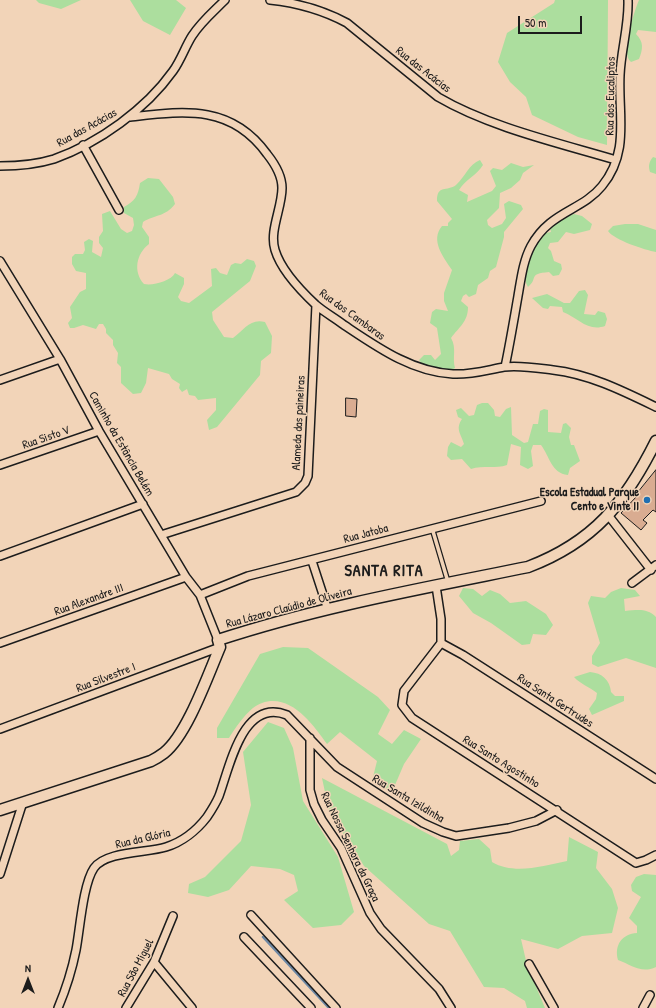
<!DOCTYPE html>
<meta charset="utf-8">
<style>
body{margin:0}
#map{position:relative;width:656px;height:1008px;overflow:hidden;background:#f2d4b8;font-family:"Patrick Hand",sans-serif}
canvas{display:block}
.north{position:absolute;left:8px;top:960px;width:40px;height:40px;-webkit-text-stroke:3px #f2d4b8;paint-order:stroke;rotate:0deg;font-size:11px;font-weight:700;line-height:16px;text-align:center;color:#1c1c1c}
.north::after{content:'';display:block;margin:auto;width:14px;height:18px;background:#1c1c1c;clip-path:polygon(50% 0,100% 100%,50% 72%,0 100%)}
.scale{position:absolute;left:518px;top:16px;width:64px;height:18px;box-sizing:border-box;border:2px solid #1c1c1c;border-top:0;padding-left:5px;font-size:12px;line-height:14px;white-space:nowrap;color:#1c1c1c;-webkit-text-stroke:3px #f2d4b8;paint-order:stroke}
</style>
<div id="map">
<canvas width="656" height="1008"></canvas>
<div class="north">N</div>
<div class="scale">50 m</div>
</div>
<script>
const ctx = document.querySelector('canvas').getContext('2d');
ctx.lineJoin = 'round';
function paint(path, color) { ctx.fillStyle = color; ctx.fill(path, 'evenodd'); }
function strokePath(path, color, width, dash) { ctx.strokeStyle = color; ctx.lineWidth = width; ctx.lineCap = dash ? 'butt' : 'round'; ctx.setLineDash(dash || []); ctx.stroke(path); }
function label(font, color, halo, rows, align = 'center') {
  ctx.font = font + ' "Patrick Hand",sans-serif'; ctx.lineWidth = 3; ctx.setLineDash([]); ctx.textBaseline = 'middle'; ctx.strokeStyle = halo; ctx.fillStyle = color; for (const [text, x, y, turn = 0] of rows) {
    ctx.save(); ctx.translate(x, y); ctx.rotate((+turn || 0) * Math.PI / 180); ctx.textAlign = isNaN(turn) ? turn : align; if (halo) ctx.strokeText(text, 0, 0); ctx.fillText(text, 0, 0); ctx.restore();
  }
}
const green = new Path2D(`
 M36 0H81L61 9 39 3Z
 M130 0H176L186 8 170 35 143 21Z
 M555 0H608L607 145 578 137 532 115 526 97 510 82 498 62 507 33 554 3Z
 M639 0H656V32L638 30 636 34C644 42 643 49 639 59L631 62C620 54 634 12 639 0Z
 M653 157 656 158V174L650 172C648 166 649 162 653 157Z
 M480 160 483 165C477 175 465 180 459 190L468 195 467 202 492 191 496 186 490 171 493 168 502 170 511 163 523 167 534 165 523 173 520 180 511 188 500 193 499 208 487 220 488 225 492 228 502 224 506 218 504 204 509 201 521 205 523 209 504 232V237L496 267 490 271 488 278 478 285 476 294 469 297 466 294 463 296 461 301 468 307C468 322 459 327 451 338 457 348 452 358 455 368L450 371 422 364 419 360 424 355H431L435 360 441 354 437 328 430 323 432 312 436 309 448 311 444 301V293L452 270C443 257 430 240 442 226H448V223L452 219 437 201C437 184 447 192 456 185 465 177 469 164 480 160Z
 M148 178 159 179 173 197 175 204C165 217 156 214 143 222L142 227 149 237V244C136 254 133 272 144 284 153 286 171 281 175 273L184 278V284L178 297 181 301 189 303 212 286 211 269 216 268 220 273 227 275 231 265 235 263 241 264 247 259 254 261 256 266 250 281 212 312 213 320 224 337 233 338C244 330 250 318 265 322L272 336 271 353 261 361 260 375 217 427 209 430 207 420 216 410V398L198 400 195 396 189 395 187 389 182 392 179 388 180 384 172 379 169 374 148 368 146 383 141 393 133 394 121 383V367L117 363 118 353 113 345V340L106 333V329L103 324H99L96 329 83 325 74 328H70L68 323 72 318 70 307 80 292 86 289V273L76 271 72 264V257L75 254H83L85 250 84 242 89 239 93 241 92 252 101 257 103 248 99 243V237L103 231 102 214 110 211 121 229 127 233 132 231 134 225 133 218 124 213V207C135 201 138 196 140 183Z
 M574 214 582 216 592 224 590 230 574 234 566 232 558 242 550 243 548 248 551 251 554 261 561 264 562 269 559 275 553 276 549 272C527 274 539 278 528 287 523 278 526 275 528 266 532 253 536 244 545 233L551 232 550 228 556 221Z
 M625 224H638L656 230V252C645 250 614 240 608 231L613 226Z
 M585 290 588 295 584 314 595 315 598 311 605 313 607 319 605 326C588 332 578 318 563 312L562 307 550 306 548 309 543 308 532 298 547 294 564 303H570L579 291Z
 M482 403H488L494 410 495 416 500 417 506 409 511 407 512 435 524 443 528 442 533 424H538L540 411 544 409 548 410V432L561 433 563 424 566 423 571 428 569 437 571 445H574L580 461 570 468 568 475C551 473 550 457 541 445H533L531 451 533 466 528 469 520 465 521 447 511 444 507 465C496 469 483 465 471 469L462 459 451 460 447 456 448 447 451 442 461 447 464 444C461 434 455 429 462 419L458 417 456 410 461 408 469 416 474 415 477 405Z
 M463 588 473 589 482 596 490 590 500 594 510 603 526 601 546 614 553 625 546 635 533 634 530 644 522 645 491 623 473 613 459 596Z
 M621 588 635 590 640 596 624 599 625 611C638 610 647 608 656 617V668L626 658 598 667 592 664V656L600 643 588 603 591 596 605 598 611 592Z
 M283 647 308 648 378 697 390 710 378 734 392 744 404 730 421 739 404 764 392 792 372 781 377 761 340 732 327 744C313 725 291 693 262 703 249 707 236 727 229 738H217V728L260 654Z
 M590 672C602 673 610 680 611 692L615 696H624V701L592 715 589 709 596 699 597 693C590 687 580 684 574 677Z
 M268 722 284 728 293 748 303 801 338 857 354 912 341 925 313 928 284 900 298 891 294 875 280 869 251 866 229 890 208 897 188 893 189 884 205 877 241 841 251 805 243 752Z
 M322 778 447 844 451 856 459 850 460 841 479 839 490 849 492 862C514 875 543 866 567 861L569 837 598 852 596 868 612 889 618 908 612 933 582 936 558 949 521 939 527 965 545 1008H527L525 1001 504 988 484 987 450 931 429 924 364 866 329 811Z
 M644 874 656 875V967C641 974 632 965 618 960 614 945 622 934 637 933V926L629 918 641 897 632 891 631 885 636 877Z`);
const stream = new Path2D(`
 M263 937 329 1008`);
const building = new Path2D(`
 M346 398 357 399 356 417 346 416Z
 M656 470V512L653 510 643 520 647 523 641 530 621 513 637 496 636 495Z`);
const lane = new Path2D(`
 M432 528 448 582`);
const street = new Path2D(`
 M270 0C298 3 323 10 347 23L438 97C489 127 559 143 616 160
 M130 117C184 111 231 104 267 154 275 164 282 175 282 188 282 208 269 231 275 250 281 270 301 291 316 305 324 312 335 318 344 325 377 347 412 372 453 374 471 375 487 370 504 367 520 365 537 368 553 370 589 374 623 391 656 407
 M83 145 119 210
 M0 166C18 166 38 164 54 159 99 143 146 109 173 71 181 60 185 47 192 36 201 22 213 12 225 0
 M0 261 60 359 99 431 186 577 200 595 218 640
 M505 367C510 343 514 319 518 296 521 279 523 261 531 246 550 211 582 211 602 186 630 152 618 115 620 75 621 50 629 25 628 0
 M0 380 60 359
 M0 465 99 431
 M608 515 651 570
 M161 535 296 492 305 483 308 476 316 305
 M0 556 143 504
 M312 561 328 610
 M632 583 656 565
 M436 586 441 619V643
 M200 595 248 576 541 501
 M0 643 186 577
 M441 643 404 691 402 705 412 718 636 863 646 860 656 855
 M441 643 463 655 656 779
 M0 729 220 647
 M310 738V790L314 804 322 820 341 848 370 913 381 929 439 989 451 1008
 M0 874 23 802
 M251 915 336 1008
 M244 937 311 1008
 M154 962 192 1008
 M529 964 554 1008
 M58 1008C66 989 72 970 76 950 80 929 83 884 94 868 106 851 147 853 166 847 182 842 197 830 207 817 211 811 216 803 219 796 230 766 243 697 287 715L337 767 423 823 443 832 456 836 509 828 536 821 557 810
 M126 1008 154 962 173 916
 M643 1008 650 995`);
const secondary = new Path2D(`
 M0 810 151 761C155 759 160 756 164 753 187 735 208 675 220 647L218 640C318 607 424 588 528 567 594 542 625 503 656 441`);
const markers = [
 [647,500,4,"#1f6fb2"]
];
const streetNames = [
 ["Rua das Acácias",423,70,38],
 ["Rua dos Eucaliptos",611,96,-89],
 ["Rua das Acácias",87,128,-29],
 ["Rua dos Cambaras",352,315,36],
 ["Alameda das paineiras",299,423,-87],
 ["Rua Sisto V",46,438,-19],
 ["Caminho da Estância Belém",121,444,60],
 ["Rua Jatoba",366,534,-15],
 ["Rua Alexandre III",89,600,-20],
 ["Rua Lázaro Claúdio de Oliveira",289,608,-15],
 ["Rua Silvestre I",106,678,-21],
 ["Rua Santa Gertrudes",555,701,33],
 ["Rua Santo Agostinho",501,762,32],
 ["Rua Santa Izildinha",408,799,31],
 ["Rua da Glória",143,839,-13],
 ["Rua Nossa Senhora da Graça",350,847,64],
 ["Rua São Miguel",136,968,-62]
];
const poiNames = [
 ["Escola Estadual Parque",639,493],
 ["Cento e Vinte II",639,507]
];
const districtNames = [
 ["SANTA RITA",384,572]
];
paint(green, '#acde9e');
strokePath(stream, '#6e88a4', 2.5);
paint(building, '#d9ac91');
strokePath(building, '#1c1c1c', 1);
strokePath(lane, '#1c1c1c', 6);
strokePath(street, '#1c1c1c', 10);
strokePath(secondary, '#1c1c1c', 13);
strokePath(lane, '#f2d4b8', 3.5);
strokePath(street, '#f2d4b8', 7);
strokePath(secondary, '#f2d4b8', 10);
for (const [x, y, r, color] of markers) { const dot = new Path2D(); dot.arc(x, y, r, 0, 2 * Math.PI); ctx.fillStyle = color; ctx.fill(dot); strokePath(dot, '#f2d4b8', 1.5); }
label('12px', '#1c1c1c', '#f2d4b8', streetNames);
label('bold 12px', '#1c1c1c', '#f2d4b8', poiNames, 'right');
ctx.letterSpacing = '1px';
label('bold 16px', '#1c1c1c', '#f2d4b8', districtNames);
ctx.letterSpacing = '0px';
</script>
